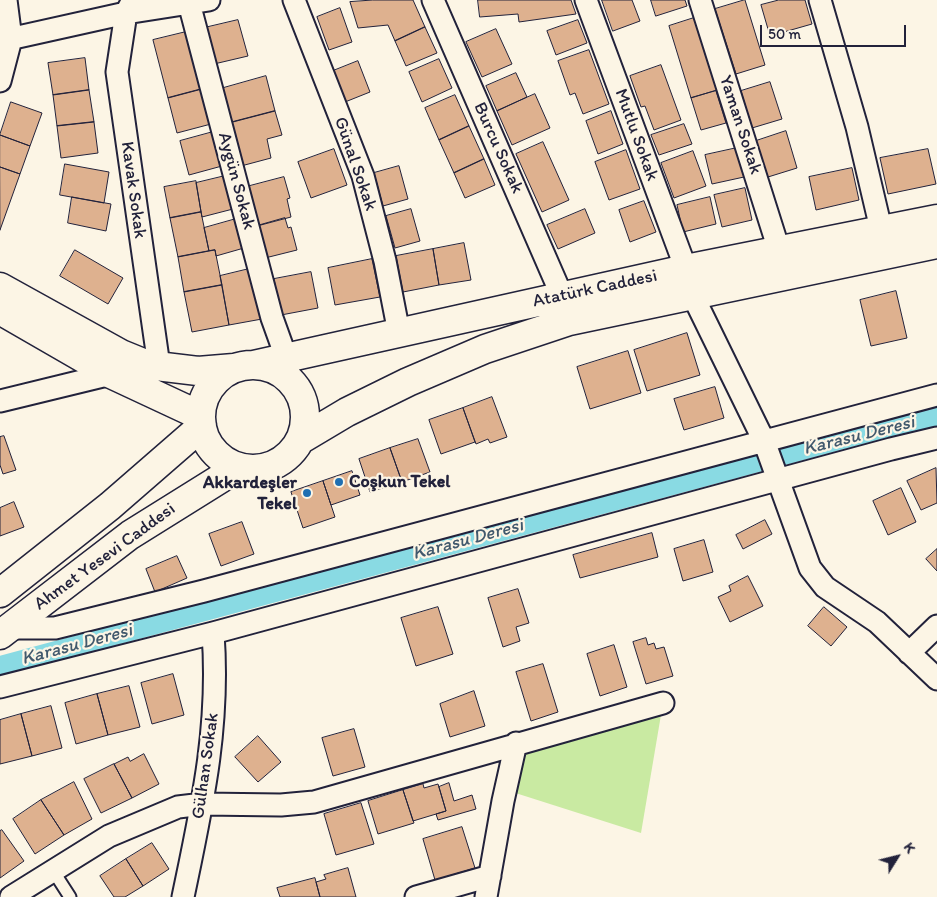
<!DOCTYPE html>
<meta charset="utf-8">
<style>
body{margin:0}
#map{position:relative;width:937px;height:897px;overflow:hidden;background:#fcf5e5;font-family:Itim,sans-serif}
canvas{display:block}
.north{position:absolute;left:872px;top:832px;width:50px;height:50px;-webkit-text-stroke:4px #fcf5e5;paint-order:stroke;rotate:54deg;font-size:14px;font-weight:700;line-height:20px;text-align:center;color:#22223b}
.north::after{content:'';display:block;margin:auto;width:18px;height:22px;background:#22223b;clip-path:polygon(50% 0,100% 100%,50% 72%,0 100%)}
.scale{position:absolute;left:760px;top:25px;width:146px;height:22px;box-sizing:border-box;border:2px solid #22223b;border-top:0;padding-left:6px;font-size:15px;line-height:18px;white-space:nowrap;color:#22223b;-webkit-text-stroke:4px #fcf5e5;paint-order:stroke}
</style>
<div id="map">
<canvas width="937" height="897"></canvas>
<div class="north">K</div>
<div class="scale">50 m</div>
</div>
<script>
const ctx = document.querySelector('canvas').getContext('2d');
ctx.lineJoin = 'round';
function paint(path, color) { ctx.fillStyle = color; ctx.fill(path, 'evenodd'); }
function strokePath(path, color, width, dash) { ctx.strokeStyle = color; ctx.lineWidth = width; ctx.lineCap = dash ? 'butt' : 'round'; ctx.setLineDash(dash || []); ctx.stroke(path); }
function label(font, color, halo, rows, align = 'center') {
  ctx.font = font + ' Itim,sans-serif'; ctx.lineWidth = 4.5; ctx.setLineDash([]); ctx.textBaseline = 'middle'; ctx.strokeStyle = halo; ctx.fillStyle = color; for (const [text, x, y, turn = 0] of rows) {
    ctx.save(); ctx.translate(x, y); ctx.rotate((+turn || 0) * Math.PI / 180); ctx.textAlign = isNaN(turn) ? turn : align; if (halo) ctx.strokeText(text, 0, 0); ctx.fillText(text, 0, 0); ctx.restore();
  }
}
const green = new Path2D(`
 M663 703 641 833 506 790 516 744Z`);
const canal = new Path2D(`
 M0 666 884 428 937 416`);
const building = new Path2D(`
 M373 0H413L425 27 395 41 388 25 358 28 350 2Z
 M478 0H571L576 14 519 22 518 14 480 17Z
 M602 0H632L640 21 613 31Z
 M651 0H685L687 6 656 16Z
 M745 0 765 65 736 74 715 9Z
 M779 0H805L812 24 770 36 761 5Z
 M340 8 352 42 329 50 317 17Z
 M697 17 720 89 691 98 669 26Z
 M238 20 248 56 214 64 204 28Z
 M578 20 587 43 556 55 547 31Z
 M425 27 437 53 406 66 395 41Z
 M496 29 512 64 482 77 466 42Z
 M186 32 202 89 168 98 153 40Z
 M589 50 609 104 583 114 575 93 570 95 558 61Z
 M85 58 89 90 53 95 48 63Z
 M439 59 452 88 422 102 409 72Z
 M358 61 370 92 345 102 333 71Z
 M661 65 681 120 654 130 645 106 641 107 630 76Z
 M516 73 527 97 497 111 486 86Z
 M266 76 275 111 229 123 220 89Z
 M770 82 782 119 752 128 741 91Z
 M202 89 211 124 177 133 168 98Z
 M89 90 94 122 57 126 53 95Z
 M716 91 726 123 701 130 691 98Z
 M535 94 550 128 512 145 497 111Z
 M455 95 469 126 439 140 425 108Z
 M11 102 42 113 30 146 0 135Z
 M275 111 282 135 267 139 271 158 241 166 229 123Z
 M611 111 623 144 598 154 586 121Z
 M94 122 98 153 61 158 57 126Z
 M684 124 692 144 659 155 651 135Z
 M469 126 484 159 454 173 439 140Z
 M786 131 797 168 768 177 756 141Z
 M213 132 222 166 189 175 180 141Z
 M0 135 30 146 20 174 0 167Z
 M543 142 569 200 542 212 516 154Z
 M737 148 744 177 712 184 705 155Z
 M334 149 347 185 311 198 298 162Z
 M928 149 936 184 888 194 880 158Z
 M626 150 640 189 609 200 595 162Z
 M693 151 706 186 674 198 661 163Z
 M484 159 495 185 465 198 454 173Z
 M65 164 109 172 104 203 60 195Z
 M399 166 408 199 383 206 374 173Z
 M0 167 20 174 0 230Z
 M852 168 859 200 816 210 809 177Z
 M225 176 233 209 202 217 196 183Z
 M284 177 290 198 287 199 291 217 257 226 246 187Z
 M196 181 201 212 170 218 164 187Z
 M745 188 752 220 722 227 714 195Z
 M72 197 111 204 106 231 68 223Z
 M710 197 716 224 683 232 677 205Z
 M644 201 656 232 630 242 619 210Z
 M411 209 420 241 395 248 386 216Z
 M585 209 595 233 558 249 547 225Z
 M201 212 209 251 178 257 170 218Z
 M285 218 288 228 291 227 297 250 265 258 257 226Z
 M236 219 244 248 216 256 215 250 209 251 204 228Z
 M464 243 471 280 439 285 433 249Z
 M433 249 439 285 403 292 396 256Z
 M75 250 123 278 108 304 60 276Z
 M215 250 222 285 184 292 178 257Z
 M372 259 380 297 335 305 328 268Z
 M249 269 262 319 229 325 220 276Z
 M311 272 318 308 281 315 274 279Z
 M222 285 229 325 192 332 184 292Z
 M896 291 907 338 871 346 860 300Z
 M687 333 700 375 647 391 634 350Z
 M628 351 641 393 590 409 577 367Z
 M715 387 724 418 684 430 674 399Z
 M492 397 507 437 490 443 488 439 476 444 463 408Z
 M463 408 475 442 441 454 429 420Z
 M4 436 16 470 3 474 0 465V437Z
 M418 439 430 472 402 482 390 448Z
 M390 448 402 482 370 492 359 459Z
 M936 468 937 503 921 510 907 481Z
 M352 471 360 495 331 505 323 481Z
 M323 481 335 517 303 528 291 492Z
 M901 488 916 522 888 535 873 501Z
 M14 502 24 527 0 536V508Z
 M765 520 772 534 743 549 736 535Z
 M242 522 254 554 221 566 209 534Z
 M652 533 658 557 580 578 573 555Z
 M704 540 713 572 683 581 674 549Z
 M937 549V571L926 559Z
 M177 556 187 578 155 592 146 569Z
 M748 576 763 606 730 622 718 597 731 591 729 586Z
 M518 589 529 623 516 627 520 641 503 647 488 598Z
 M438 607 453 654 416 666 401 618Z
 M824 607 847 627 831 646 808 626Z
 M646 638 648 645 654 643 656 649 664 647 673 676 646 684 633 642Z
 M614 645 627 687 600 696 587 654Z
 M543 664 558 712 531 721 516 672Z
 M173 674 184 715 152 724 141 683Z
 M129 686 140 727 108 735 97 694Z
 M474 691 485 726 450 737 440 704Z
 M97 694 108 735 76 744 65 703Z
 M51 706 62 748 32 756 21 714Z
 M21 714 32 756 0 764V720Z
 M354 729 365 767 333 776 322 738Z
 M258 736 281 762 258 782 235 757Z
 M144 754 159 784 132 798 114 764 128 757 130 761Z
 M114 764 132 798 101 813 84 779Z
 M74 782 92 819 64 835 41 800Z
 M449 783 454 801 472 795 476 809 438 820 436 814 446 811 439 787Z
 M423 784 424 788 438 784 446 811 413 821 403 790Z
 M403 790 414 823 378 834 368 801Z
 M41 800 64 835 35 854 13 819Z
 M361 803 374 844 336 855 324 814Z
 M462 827 475 868 435 880 423 839Z
 M2 830 24 861 0 878V831Z
 M152 843 169 869 143 886 126 859Z
 M126 859 143 886 125 897H114L100 876Z
 M348 868 356 897H320L316 882 326 879 324 875Z
 M315 878 320 897H280L277 888Z`);
const lane = new Path2D(`
 M52 869 70 897`);
const street = new Path2D(`
 M133 0 126 13 117 72 159 366
 M294 0 363 176 385 261 399 333
 M433 0 562 296
 M586 0 686 269
 M700 0 779 250
 M820 0 857 127 881 229
 M189 3 272 318 286 357
 M0 41 126 13 209 0
 M0 81 11 39 6 0
 M692 294 764 441 810 568 825 587 877 622 937 679
 M0 401 111 374
 M9 628H55L204 591 937 395
 M909 653 937 626
 M0 687 213 633 891 449 937 438
 M11 897 109 836 178 807 203 804 281 805 314 802 663 703
 M183 897C202 806 220 727 213 633
 M416 897 490 876
 M486 897 503 801 516 743`);
const highway = new Path2D(`
 M0 287 121 354 148 365 198 371 234 368
 M0 310 111 374 201 416
 M254 365 686 269 937 219
 M201 417a52 52 0 1 1 104 0a52 52 0 1 1-104 0Z
 M300 440 347 412 408 382 485 349 569 321 937 244
 M0 593 110 506 202 426
 M0 635 130 535 239 467`);
const markers = [
 [339,482,5,"#1f6fb2"],
 [307,493,5,"#1f6fb2"]
];
const streetNames = [
 ["Yaman Sokak",740,125,72],
 ["Mutlu Sokak",636,135,70],
 ["Burcu Sokak",498,148,66],
 ["Günal Sokak",355,164,71],
 ["Aygün Sokak",236,181,75],
 ["Kavak Sokak",133,190,82],
 ["Atatürk Caddesi",595,289,-12],
 ["Ahmet Yesevi Caddesi",105,557,-36],
 ["Gülhan Sokak",206,766,-82]
];
const poiNames = [
 ["Coşkun Tekel",349,482],
 ["Akkardeşler",297,483,"right"],
 ["Tekel",297,504,"right"]
];
const waterNames = [
 ["Karasu Deresi",859,436,-14],
 ["Karasu Deresi",468,540,-15],
 ["Karasu Deresi",77,645,-15]
];
paint(green, '#c9eaa2');
strokePath(canal, '#89dae3', 20);
paint(building, '#deb18f');
strokePath(building, '#22223b', 1);
strokePath(lane, '#22223b', 15);
strokePath(street, '#22223b', 25);
strokePath(highway, '#22223b', 31);
strokePath(lane, '#fcf5e5', 11);
strokePath(street, '#fcf5e5', 21);
strokePath(highway, '#fcf5e5', 28);
for (const [x, y, r, color] of markers) { const dot = new Path2D(); dot.arc(x, y, r, 0, 2 * Math.PI); ctx.fillStyle = color; ctx.fill(dot); strokePath(dot, '#fcf5e5', 2); }
label('18px', '#22223b', '#fcf5e5', streetNames);
label('bold 18px', '#22223b', '#fcf5e5', poiNames, 'left');
label('italic 19px', '#41596d', '#fcf5e5', waterNames);
</script>
